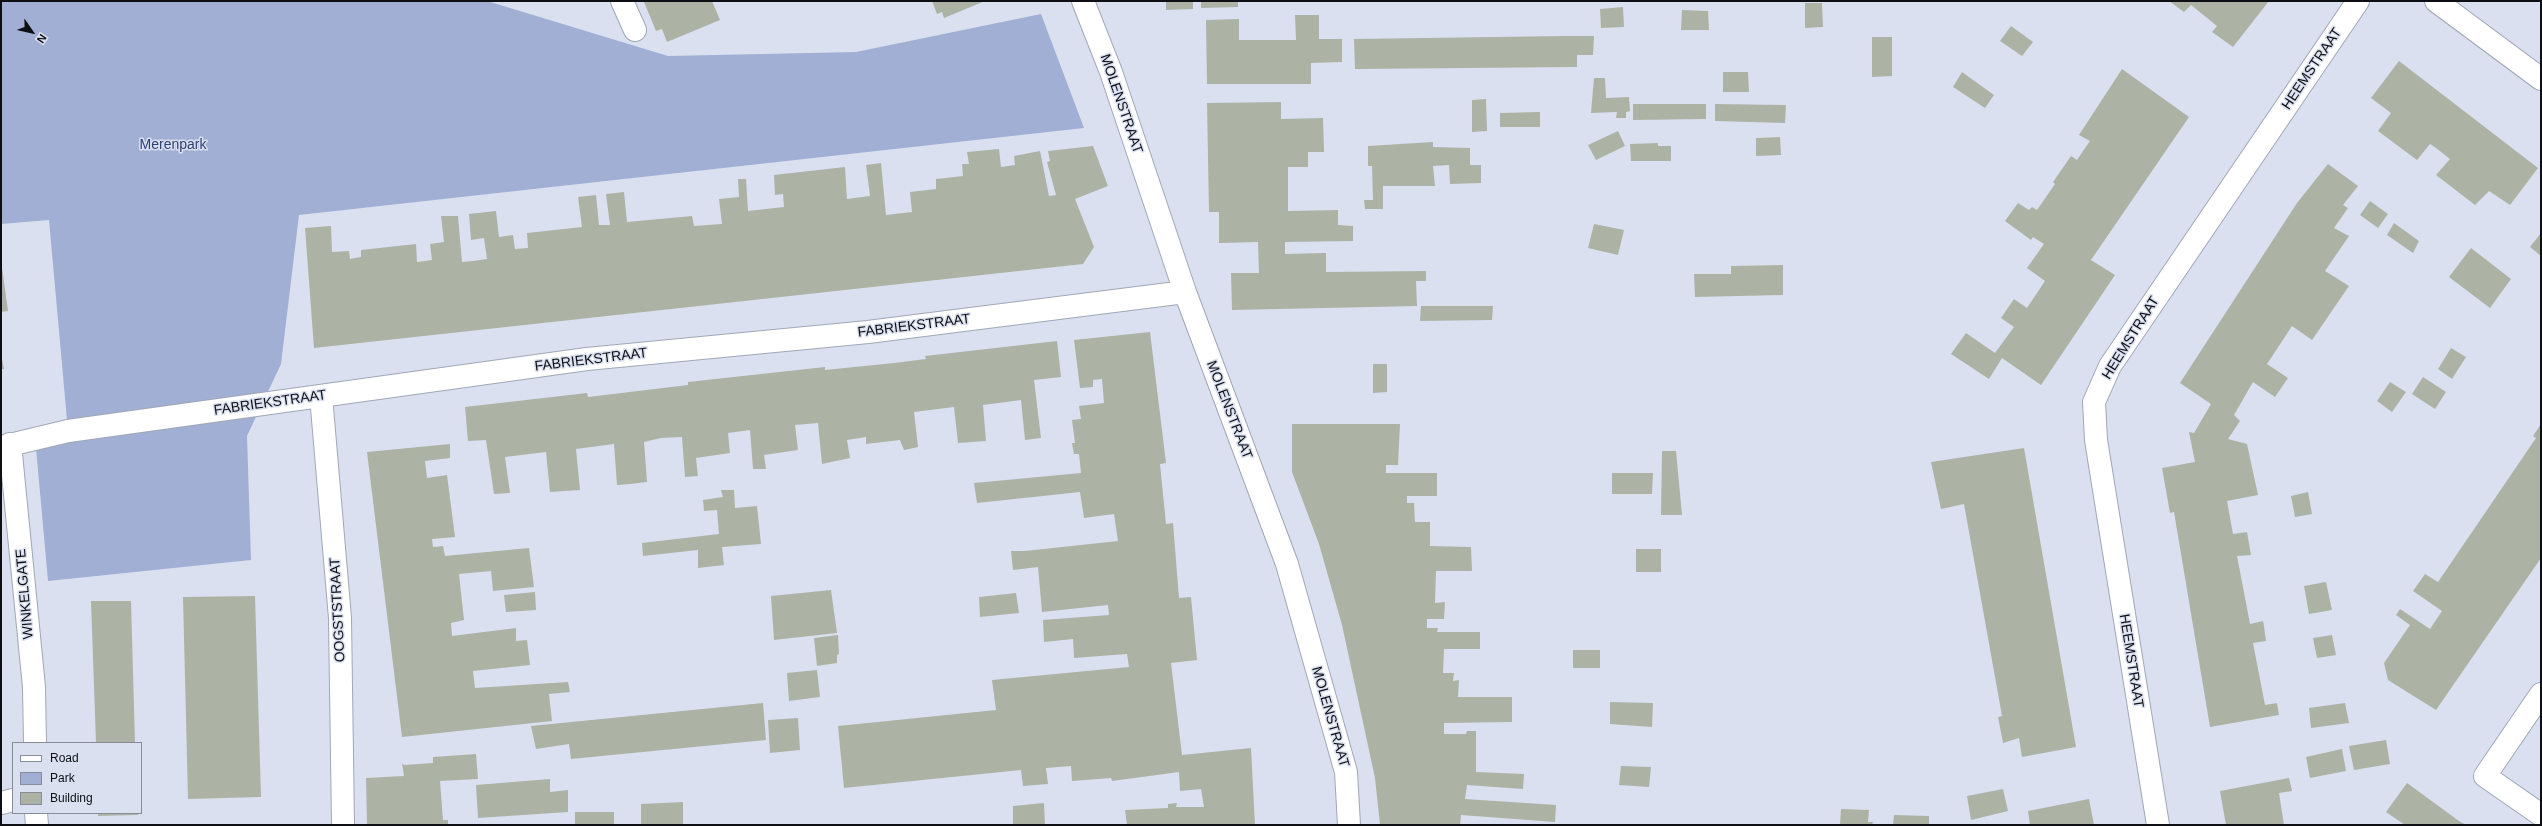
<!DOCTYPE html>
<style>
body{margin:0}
#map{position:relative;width:2542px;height:826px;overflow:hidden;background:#dae0f0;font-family:Helvetica,sans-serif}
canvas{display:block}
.frame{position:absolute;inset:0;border:2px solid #0d0f14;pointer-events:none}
.legend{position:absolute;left:12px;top:742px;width:130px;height:72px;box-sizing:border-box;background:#dae0f0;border:1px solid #888c98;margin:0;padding:5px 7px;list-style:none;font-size:12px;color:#0d0f14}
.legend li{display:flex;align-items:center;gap:8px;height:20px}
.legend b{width:20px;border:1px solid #888c98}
.north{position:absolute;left:12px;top:12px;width:40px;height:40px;-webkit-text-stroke:3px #dae0f0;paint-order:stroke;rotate:124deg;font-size:11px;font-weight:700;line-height:16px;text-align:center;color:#0d0f14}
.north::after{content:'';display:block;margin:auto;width:14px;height:18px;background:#0d0f14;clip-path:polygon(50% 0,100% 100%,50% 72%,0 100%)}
</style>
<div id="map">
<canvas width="2542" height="826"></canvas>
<div class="frame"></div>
<ul class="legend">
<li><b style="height:5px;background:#fff"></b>Road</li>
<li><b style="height:11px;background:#a0afd3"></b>Park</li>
<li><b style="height:11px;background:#acb3a4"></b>Building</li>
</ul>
<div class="north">N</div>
</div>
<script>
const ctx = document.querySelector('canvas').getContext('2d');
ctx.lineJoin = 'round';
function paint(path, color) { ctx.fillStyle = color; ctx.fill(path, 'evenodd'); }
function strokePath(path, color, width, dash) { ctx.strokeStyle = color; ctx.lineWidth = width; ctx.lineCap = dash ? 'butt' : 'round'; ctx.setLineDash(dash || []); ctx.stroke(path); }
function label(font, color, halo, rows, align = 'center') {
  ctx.font = font + ' Helvetica,sans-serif'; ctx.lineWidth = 3; ctx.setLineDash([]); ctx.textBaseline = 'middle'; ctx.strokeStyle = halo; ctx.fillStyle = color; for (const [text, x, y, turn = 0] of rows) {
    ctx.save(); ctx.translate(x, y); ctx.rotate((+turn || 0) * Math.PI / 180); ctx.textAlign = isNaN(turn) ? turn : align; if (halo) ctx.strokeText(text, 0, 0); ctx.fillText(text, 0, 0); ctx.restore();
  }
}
const green = new Path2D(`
 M1 1H487L668 56 856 52 1041 14 1084 128 299 215 281 364 247 436 251 560 48 581 36 448 74 441 68 431 49 220 1 224Z`);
const building = new Path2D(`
 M712 1 720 20 667 42 662 29 656 31 644 2Z
 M932 1H985L944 18 942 12 937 14Z
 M1166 1H1193V9L1166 10Z
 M1201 1H1238V7L1201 8Z
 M2169 1H2269L2233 47 2212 32 2217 26 2191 5 2184 12Z
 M1805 3H1822L1823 27 1805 28Z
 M1623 7 1624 27 1601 28 1600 9Z
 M1682 10 1708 11 1709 30H1681Z
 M1295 15H1319V39H1342V62L1311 63V84H1207L1206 20 1239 19V40H1296Z
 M2011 26 2033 42 2022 56 2000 41Z
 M1564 36H1594L1593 55H1577V67L1355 69 1354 39Z
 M1872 37H1892V76L1872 77Z
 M2399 61 2538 168 2510 205 2489 191 2475 205 2436 175 2450 159 2436 148 2430 144 2417 160 2378 131 2391 113 2371 98Z
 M2122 69 2189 117 2091 260 2115 275 2041 385 2002 358 1989 379 1951 354 1966 333 1995 353 2014 327 2001 318 2014 299 2027 308 2045 281 2027 268 2044 244 2033 237 2031 240 2005 221 2018 203 2029 210 2032 207 2037 210 2055 184 2053 182 2071 156 2077 160 2090 141 2079 135Z
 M1723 72H1748L1749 92H1723Z
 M1962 72 1994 95 1985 108 1953 87Z
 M1594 78H1605L1606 98 1629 97 1630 111 1626 112V118H1616L1617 112 1591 113Z
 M1486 99 1487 131 1472 132V100Z
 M1281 102V119L1323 118 1324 152H1308V167H1288V211L1338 210V225L1353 226V241L1285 242V254L1326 253V272L1426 271V281H1416L1417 306 1232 310 1231 273H1259L1258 242 1219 243V212H1209L1207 103Z
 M1633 104H1706V119L1633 120Z
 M1715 104 1786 105 1785 123 1715 121Z
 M1540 112V127H1500V113Z
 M1618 131 1625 146 1596 160 1588 145Z
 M1780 137 1781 155 1756 156V138Z
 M1433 142V147L1470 148V165H1481V183L1450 184 1449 165 1433 166 1435 186H1383V209H1365L1364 200H1373L1372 166H1368V146Z
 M1658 143V146H1671V161H1631L1630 144Z
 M1093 146 1108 186 1075 199 1094 247 1083 264 314 348 305 228 331 226 332 252 349 251 350 259 361 257V250L416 244 417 262 432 260 430 244 444 242 441 216H458L462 262 473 261 487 259 484 238 471 240 469 214 496 211 499 237 513 235 515 249 528 248 527 233 582 227 578 197 596 195 599 225H610L606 194 624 192 627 222 692 216 694 226 722 224 719 199 739 197 738 179H746L748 211 784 207 783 194 775 195 774 175 845 167 847 199 870 196 866 165 881 163 886 215 912 212 910 192 936 189V179L963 176 962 164H969L967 152 999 149 1001 167 1015 165 1014 156 1040 151 1049 196 1056 195 1047 162 1050 161 1048 151Z
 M2328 164 2358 186 2343 205 2348 208 2334 228 2349 236 2325 271 2349 286 2312 340 2292 326 2267 364 2288 378 2275 397 2253 382 2234 415 2240 421 2228 439 2247 444 2258 495 2227 501 2233 534 2247 532 2251 555 2237 556 2250 624 2263 621 2264 626 2266 641 2253 643 2265 705 2277 703 2279 715 2210 727 2174 512 2170 513 2162 468 2195 462 2189 432 2194 433 2211 404 2180 383 2297 203Z
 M2370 201 2388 214 2378 228 2360 215Z
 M2394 223 2419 241 2413 253 2387 235Z
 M1594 224 1624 230 1618 255 1588 248Z
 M2541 233V256L2530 247Z
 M2471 248 2511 279 2490 308 2449 277Z
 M1 260 8 311 1 312Z
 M1783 265V295L1695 297 1694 274H1731V266Z
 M1421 306H1493L1492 320 1420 321Z
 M1150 332 1166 463 1160 464 1166 524 1173 523 1179 598 1191 597 1197 660 1171 663 1182 755 1251 748 1255 825H1127L1125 810 1168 808V804L1177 803 1176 807H1204L1201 789 1180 791 1179 772 1112 781 1111 778 1072 781 1071 766 1046 768 1048 784 1023 786 1021 770 844 788 838 726 996 710 992 680 1129 667 1127 654 1074 658 1073 639 1044 642 1043 620 1109 615 1108 605 1042 612 1038 567 1013 570 1011 551H1025L1118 541 1114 514 1084 518 1080 492 977 503 974 483 1081 473 1079 454H1074L1072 443H1075L1072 420 1081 419 1079 406 1104 403 1102 379 1093 380V387L1080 388 1074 340Z
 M1057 341 1061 377 1034 380 1041 438 1025 440 1021 400 983 405 986 441 958 443 954 407 914 412 918 447 904 450 900 440 866 444V437L847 440 850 458 822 464 818 423 795 425 798 450 764 455 766 469H753L750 430 728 433 730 453 696 458 698 476 685 477 682 437 661 438 644 442 647 482 630 484 617 485 614 444 576 449 580 490 550 492 546 452 505 457 510 493 494 494 486 440 468 441 465 407 587 393 588 397 688 385V382L825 367V370L894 363 926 359 925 356Z
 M2451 348 2466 357 2452 379 2438 369Z
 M1 354 4 369H1Z
 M1373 364H1387V392L1373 393Z
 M2423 377 2446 392 2435 409 2412 394Z
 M2390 382 2406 392 2392 412 2377 401Z
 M1292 424H1400L1398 465H1386V473H1437V496H1407V503H1414L1415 522H1430V546L1471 547 1472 571H1436L1435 603 1445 602 1444 619H1427V628H1438L1437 632H1480V649H1444L1443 673H1454L1453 681 1459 680 1458 697H1512V722L1444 723V734H1466L1467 731H1476V772L1524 774 1523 789 1467 785 1465 799 1556 805 1555 822 1461 815 1460 825H1380L1375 778 1342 625 1319 544 1292 472Z
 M2541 424V558L2436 710 2388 680 2384 663 2410 625 2396 615 2400 609 2430 629 2442 611 2413 591 2425 574 2438 582 2536 438 2533 436Z
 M450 444V458L425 461 427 478 447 475 455 537 432 539 433 547 443 546 445 556 529 548 534 587 493 591 491 571 459 574 464 620 451 623 452 636 516 628V641L527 640 530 665 473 671 475 688 568 682 570 692 549 694 552 721 402 737 367 452Z
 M2024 448 2076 747 2022 757 2019 738 2003 743 1998 717 2002 716 1964 504 1941 509 1931 462Z
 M1662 451H1676L1682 515H1661Z
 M1612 473H1653L1652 494H1612Z
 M721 490H734L735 508 757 506 761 544 722 547 724 565 698 568V550L643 556 642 543 719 534 717 510 704 511 703 500 723 497Z
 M2308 492 2312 514 2295 517 2291 496Z
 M1636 549H1661V572H1636Z
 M2326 582 2332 610 2309 614 2304 586Z
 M831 590 837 633 774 640 771 596Z
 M535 592 536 610 506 612 504 595Z
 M1016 593 1019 613 980 617 979 597Z
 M255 596 261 797 188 799 183 597Z
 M91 601H131L135 743H96Z
 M838 635 839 654 837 655V663L817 666 814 638Z
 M2332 635 2336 655 2317 658 2313 638Z
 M1573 650H1600V668H1573Z
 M817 670 820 697 789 701 787 673Z
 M1610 702 1653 703 1652 727 1610 724Z
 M763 703 766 740 571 759 569 744 536 749 531 726Z
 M2345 703 2349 723 2311 728 2309 708Z
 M798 718 800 750 770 753 768 720Z
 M2386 740 2390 764 2354 770 2349 746Z
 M2342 749 2346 771 2310 778 2306 757Z
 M476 754 478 779 440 781 443 820H448V825H367L366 778 404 776 402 763 404 765 433 763V757Z
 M1621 766 1651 767 1649 787 1619 785Z
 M2289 778 2292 791 2279 793 2284 825H2226L2220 791Z
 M550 779V792L568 790V812L478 818 476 785Z
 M2407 783 2459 821 2466 825H2405L2386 812Z
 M2003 789 2008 811 1971 820 1967 796Z
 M2089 799 2094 825H2030L2028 811Z
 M683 802V825H641V804Z
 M1044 803 1045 825H1013V806Z
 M1841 809 1869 810 1868 822H1873L1872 825H1840Z
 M575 812H614V825H575Z
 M98 813H138V815L98 816Z
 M1894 815 1929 816V825H1893Z`);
const minor = new Path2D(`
 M622 1 635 30
 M1083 1 1111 72 1185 292 1287 564 1346 772 1349 825
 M2436 1 2541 79
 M321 396 340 618 343 825
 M10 444 34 687 35 743
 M1 447 68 431 587 359 868 332 1185 292
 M2541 694 2485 776 2541 815
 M1 803 13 800
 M36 813 37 825
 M2158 825 2096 440 2094 402 2110 366 2358 1`);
const streetNames = [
 ["HEEMSTRAAT",2312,69,-56],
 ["MOLENSTRAAT",1121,104,71],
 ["FABRIEKSTRAAT",914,326,-7],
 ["HEEMSTRAAT",2131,338,-58],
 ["FABRIEKSTRAAT",591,360,-7],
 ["FABRIEKSTRAAT",270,403,-8],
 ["MOLENSTRAAT",1229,410,69],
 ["WINKELGATE",25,594,-95],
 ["OOGSTSTRAAT",338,610,-93],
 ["HEEMSTRAAT",2131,661,81],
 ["MOLENSTRAAT",1330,717,74]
];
const parkNames = [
 ["Merenpark",173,145]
];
paint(green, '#a0afd3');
paint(building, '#acb3a4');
strokePath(minor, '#a0a7b6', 24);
strokePath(minor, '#fff', 22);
label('14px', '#0d0f14', '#dae0f0', streetNames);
label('14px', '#2e4073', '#dae0f0', parkNames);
</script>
